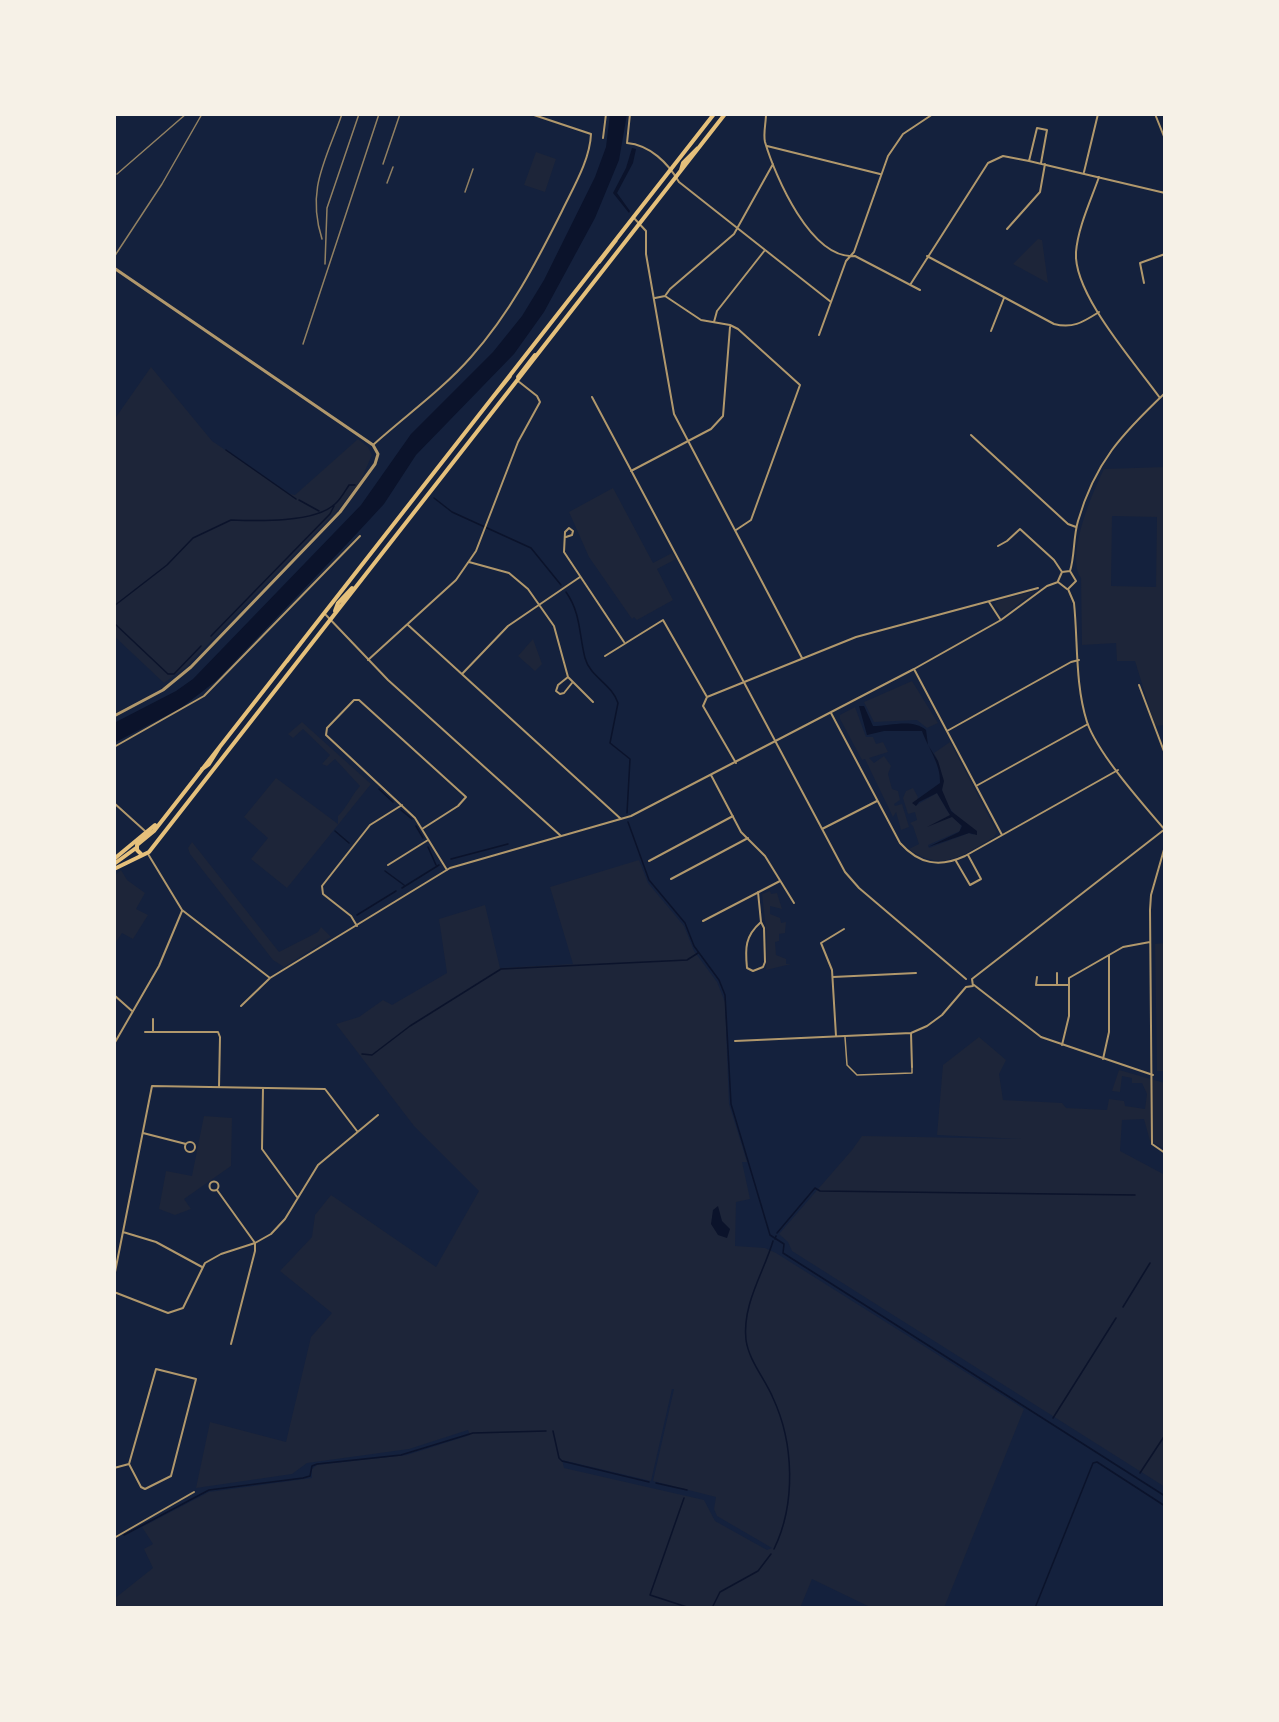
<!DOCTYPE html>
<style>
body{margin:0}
#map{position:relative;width:1279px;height:1722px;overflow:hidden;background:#14213d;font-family:Cabin,sans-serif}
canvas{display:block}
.frame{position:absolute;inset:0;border:116px solid #f6f1e7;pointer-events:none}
</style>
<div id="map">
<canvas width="1279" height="1722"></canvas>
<div class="frame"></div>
</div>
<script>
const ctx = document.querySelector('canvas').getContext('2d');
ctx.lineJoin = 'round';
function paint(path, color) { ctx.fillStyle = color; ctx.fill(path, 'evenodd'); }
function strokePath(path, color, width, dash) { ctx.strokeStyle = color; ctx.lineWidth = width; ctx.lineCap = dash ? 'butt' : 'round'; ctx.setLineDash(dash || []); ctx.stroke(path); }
const green = new Path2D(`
 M536 152 556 159 545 192 524 185Z
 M1038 239 1042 240 1048 283 1013 264Z
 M151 367 212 441 290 494 295 495 358 439 368 447 372 455 360 482 338 510 186 667 164 683 114 636V420Z
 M1165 467V725L1155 726 1135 661H1117L1116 643 1082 645 1081 578C1065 556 1093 491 1104 469ZM1112 516 1157 517 1156 587 1111 586Z
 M613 488 653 563 672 553 676 559 657 569 673 600 637 620 634 617 632 619 589 557 569 512Z
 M1035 591 1004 615 994 605 997 601Z
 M533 639 542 664 535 671 518 656Z
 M912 681 938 723 927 728 917 720 874 722 864 702Z
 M855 707 866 737H873L876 744 883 742 888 752 869 758 874 763 884 756 891 766 888 774 892 789 898 791 900 800 894 804 895 806 902 804 909 827 901 830 896 812 893 817 865 759 862 760 840 719V715Z
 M302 722 371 784 287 888 251 859 268 838 244 817 276 778 338 824V816C348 806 351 796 360 786L335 759 327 766 322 764 330 755 303 729 293 738 288 734Z
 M950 742 997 832 994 837C963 855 942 873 909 849L919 844 913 826 910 823 917 820 915 812 908 814 903 798 906 791 913 788 918 797 915 806 937 793 948 812 961 825 960 831 928 845 929 848 969 833 974 835C963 822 944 808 942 789 941 776 941 766 934 753Z
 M192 842 279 952 318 932 321 927 331 937 284 967 273 960 190 854 188 848Z
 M639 860 648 883 684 926 694 951 717 982 725 1002 729 1104 747 1162H742L750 1199 736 1202 735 1246 765 1248 776 1253 1024 1409 944 1608H872L812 1579 800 1608H114V1599L153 1568 144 1549 153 1544 142 1527 209 1492 312 1478V1469L317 1465 407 1455 470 1435 468 1430 409 1449 307 1463 292 1474 196 1488 210 1422 286 1442 311 1337 332 1313 280 1271 312 1237 315 1215 331 1195 436 1267 479 1191 414 1126 336 1024 359 1017 383 1000 392 1005 447 973 439 919 485 905 500 968 573 964 550 887ZM672 1389H674L653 1481 716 1497 714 1509 717 1516 772 1548 767 1550 715 1521 704 1500 564 1468 562 1460 651 1481Z
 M121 870 127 880 145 893 136 909 148 915 133 939 122 933 114 945V876Z
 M770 891 771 894 777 893 782 909 770 906V914L780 918 781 923 786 922 785 933 779 934V941L775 942 776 955 786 959V964H791L766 970 767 938 762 894Z
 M1165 943V1071H1157L1155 944Z
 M979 1037 1006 1060 999 1074 1003 1100 1062 1103 1066 1108 1107 1110 1109 1099 1124 1101 1125 1106 1145 1109 1147 1094 1142 1083H1132V1078L1122 1076 1120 1092 1112 1091 1119 1070 1165 1083V1149L1150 1141 1144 1119 1122 1120 1120 1151 1165 1175V1487L792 1251 788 1242 779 1234 852 1150 862 1136 1022 1139 937 1135 943 1065Z
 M204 1116 232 1118 231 1166 184 1199 191 1209 175 1215 159 1209 166 1171 192 1176Z`);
const water = new Path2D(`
 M610 114H627L619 160 595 218 544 312 514 354 416 455 384 504 347 544 216 681 181 708 114 743V723L176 691 193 679 361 505 411 434 493 352 522 316 544 280 595 177 606 147Z
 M632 148 636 149 633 163 617 193 630 211 629 213 613 193 626 168Z
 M859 706H864L873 726C890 726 913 718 926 730L928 745 938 761 944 781 942 790 951 811 977 831V835L969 833 928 847 959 832 962 826 952 817 927 827 950 815 937 793 919 802 916 806 912 803 940 783C941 764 928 748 922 731H884L867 735Z
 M718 1206 722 1221 730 1229 727 1238 718 1235 711 1224 713 1210Z`);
const stream = new Path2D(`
 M226 450 296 499
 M434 498 452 512 531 548 561 585
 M299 500 319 511
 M566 592C581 613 579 635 585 658 590 677 612 684 618 703L610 743 630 759 627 813
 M114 606 167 565 193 538 231 520C257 521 315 523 335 504 341 499 345 491 349 485H355
 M114 623 168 674H174L201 646
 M211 636 330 514 334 506
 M379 789 393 802
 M401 810 412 819
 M628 822 649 880 685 923 694 946 719 980 725 995 731 1104 770 1235 784 1244 783 1253 1165 1496
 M416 826 423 838
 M335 831 349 843
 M428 847 436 865
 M451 859 508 844
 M385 871 404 885
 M402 888 439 865
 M357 915 396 891
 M362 1054 372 1055 410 1026 501 969 687 960 698 953
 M777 1233 815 1188 820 1191 1135 1195
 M775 1239 776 1236
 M773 1241C764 1272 742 1304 746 1340 749 1361 765 1379 773 1398 794 1443 796 1504 774 1549
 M1123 1307 1150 1263
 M1053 1418 1116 1318
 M553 1431 559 1458 562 1461 649 1482
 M1140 1473 1165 1435
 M656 1483 687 1490
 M684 1498 650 1595 690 1608
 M124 1535 209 1490 303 1478 310 1476 312 1466 317 1464 401 1455 473 1433 546 1431
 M712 1608 720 1592 758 1571 771 1554
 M1035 1608 1093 1463 1097 1462 1165 1506`);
const service = new Path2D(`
 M845 1037 847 1065 857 1075 912 1073V1067`);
const minor = new Path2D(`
 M630 114 627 143C650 145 668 163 679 182L831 302
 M766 114C766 123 763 134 765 142 775 176 811 260 855 256L920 290
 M1155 114 1165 139
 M603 138 606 114
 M767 146 880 174
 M1029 161 1037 128 1047 130 1041 163
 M1084 172 1098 114
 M1099 177C1091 200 1078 227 1076 252 1073 294 1135 363 1160 398
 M633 217 646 231V254L674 414 802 658
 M1007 229 1040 192 1045 164
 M927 256 1054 324C1073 329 1083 322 1099 312
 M1144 283 1140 263 1165 254
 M910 285 988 163 1003 156 1029 161 1165 193
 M665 296 670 289 734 234 773 164
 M655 298 665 296 701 320 730 325 738 329 800 385 751 520 736 530
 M714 322 717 311 765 250
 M991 331 1004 298
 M819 335 846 261 854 252 888 156 903 134 933 114
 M592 397 845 872 859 888 966 979
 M971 435 1068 524 1076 527
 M373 445C405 416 442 390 471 357 510 313 536 263 562 211 573 188 590 160 591 134L531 114
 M631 471 711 429 723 416 730 327
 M573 531 569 528 565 532 564 552 624 642
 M566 537 572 535 573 531
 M998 546 1007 541 1020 529 1054 560 1062 572
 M469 562 509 573 528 589 554 626 568 677 593 702
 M1070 571C1075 555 1073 538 1078 521 1095 462 1122 434 1165 393
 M1058 581 1062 572 1070 571
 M1058 582 1067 589
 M1068 589 1074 603C1078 641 1075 685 1087 722 1098 754 1142 803 1165 830
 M1068 589 1076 581 1070 571
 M989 602 1000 619
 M325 614 388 680 561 836
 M408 625 621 819
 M605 656 663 620 707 697 703 706 736 763
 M368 660 456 580 476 551 518 442 540 402 537 396 518 381
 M914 669 1002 835
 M462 674 508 626 580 577
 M568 677 558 685 556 691 560 694 564 693 572 683
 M1139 685 1165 754
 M707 697 856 637 1038 588
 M831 713 900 843C919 864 939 868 965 856L1118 770
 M947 731 1071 662 1079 660
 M114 747 204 696 360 536
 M711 775 741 832 765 856 794 903
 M976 786 1088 724
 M114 803 145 831
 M422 829 458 806 466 797 359 700H354L327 728 326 735 415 818 447 870
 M822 829 877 801
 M1165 846 1151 895 1150 910 1152 1144 1165 1153
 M148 854 182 910 270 978
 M649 861 733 816
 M956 861 970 885 981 879 968 855
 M388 865 428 840
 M671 879 748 838
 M758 892 761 922C745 936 745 948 747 968L753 971 763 967 765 962 764 928 761 922
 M703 921 780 881
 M357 926 351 916 323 894 322 886 370 825 402 805
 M1057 973V985
 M833 977 916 973
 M1037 977 1036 985H1068
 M972 979 1165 829
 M974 985 1041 1037 1153 1075
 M114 995 132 1011
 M241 1006 270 978 450 868 631 816 914 669 1001 620 1047 586 1058 582
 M153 1019V1032
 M145 1032H218L220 1037 219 1087
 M911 1033 912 1067
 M836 1036 832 970 821 943 844 929
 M735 1041 911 1033 927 1026 942 1015 966 987 973 986 972 979
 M114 1044 159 966 182 911
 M1062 1045 1069 1016V978L1123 947 1150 942
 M1103 1059 1109 1032V955
 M263 1088 262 1149 297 1197
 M143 1133 186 1144
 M185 1147a5 5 0 1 1 10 0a5 5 0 1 1-10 0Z
 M209.5 1186a4.5 4.5 0 1 1 9 0a4.5 4.5 0 1 1-9 0Z
 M217 1190 255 1243
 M123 1232 156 1242 202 1267
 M114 1277 152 1086 325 1089 357 1131
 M114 1292 168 1313 183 1308 205 1263 221 1254 255 1243 271 1234 285 1219 318 1165 378 1115
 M231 1344 255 1251V1243
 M156 1369 196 1379 171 1476 145 1489 141 1487 129 1464Z
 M114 1468 129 1464
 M114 1538 194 1492`);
const tertiary = new Path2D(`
 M114 268 373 445 378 454 375 464 340 512 191 667 163 690 114 716`);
const primary = new Path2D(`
 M681 170 683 163 698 148
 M599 262 616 240
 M518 377 535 355
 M493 397 510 376
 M335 611 338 603 352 588
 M287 661 304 639
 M202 769 209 764 221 745
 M141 854 137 850V845L154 831 714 114
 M114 859 155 825
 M114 864 136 848
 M114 869 149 852 725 114`);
const rail = new Path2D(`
 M383 164 400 114
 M117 174 186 114
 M387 183 393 167
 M465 192 473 169
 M322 239C306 189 326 160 342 114
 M114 257 162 184 202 114
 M325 264 327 208 359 114
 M303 344 379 114`);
paint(green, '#1d2539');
paint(water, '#0b132b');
strokePath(stream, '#0b132b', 1.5);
strokePath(service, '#b1986c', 1.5);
strokePath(minor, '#b1986c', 2);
strokePath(tertiary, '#b1986c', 3);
strokePath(primary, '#e5c07b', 4);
strokePath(rail, '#918062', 1.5);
</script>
